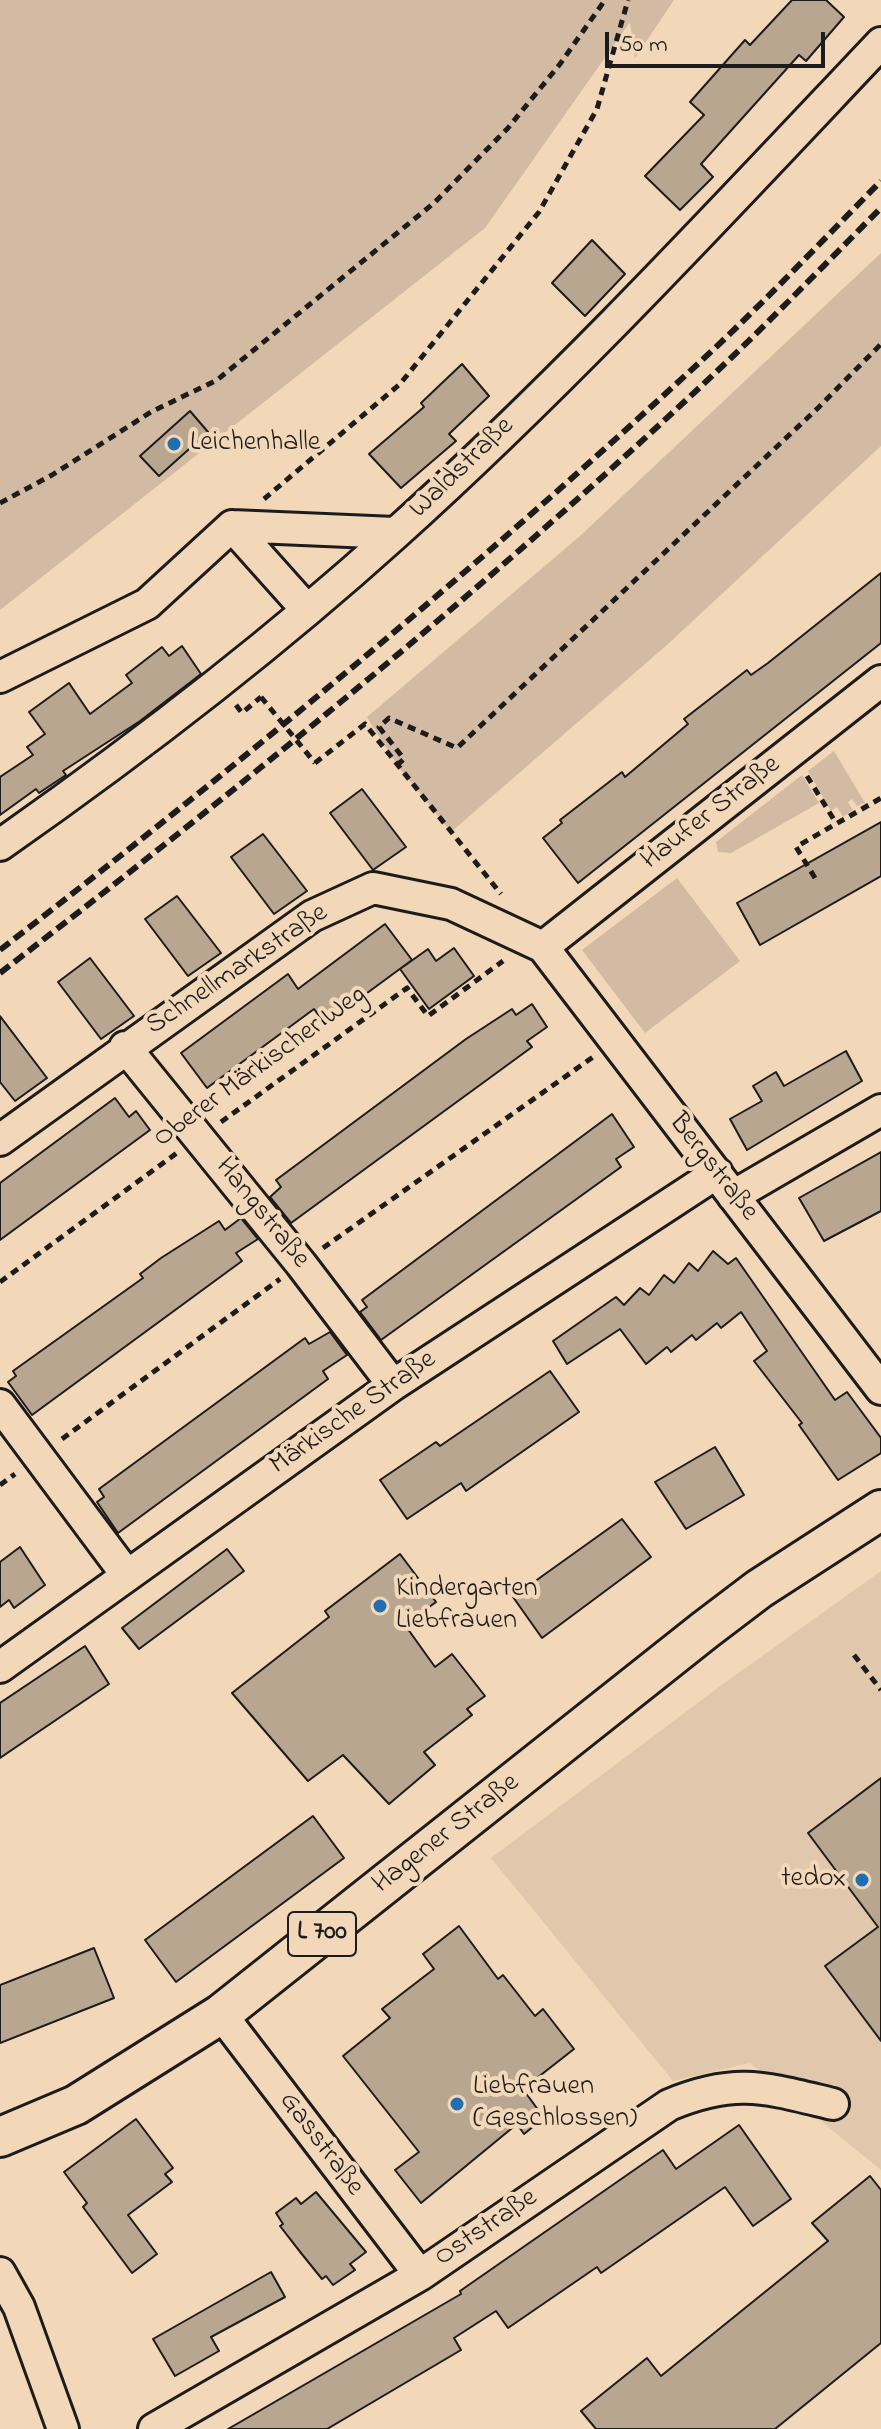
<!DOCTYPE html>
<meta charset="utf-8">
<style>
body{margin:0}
#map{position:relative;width:881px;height:2429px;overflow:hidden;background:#f2d7b9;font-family:"Indie Flower",sans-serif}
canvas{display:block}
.scale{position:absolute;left:605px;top:32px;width:220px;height:36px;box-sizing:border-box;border:4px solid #1c1c1c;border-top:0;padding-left:10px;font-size:24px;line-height:28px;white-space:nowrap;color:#1c1c1c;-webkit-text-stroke:6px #f2d7b9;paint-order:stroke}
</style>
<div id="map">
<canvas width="881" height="2429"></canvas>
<div class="scale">50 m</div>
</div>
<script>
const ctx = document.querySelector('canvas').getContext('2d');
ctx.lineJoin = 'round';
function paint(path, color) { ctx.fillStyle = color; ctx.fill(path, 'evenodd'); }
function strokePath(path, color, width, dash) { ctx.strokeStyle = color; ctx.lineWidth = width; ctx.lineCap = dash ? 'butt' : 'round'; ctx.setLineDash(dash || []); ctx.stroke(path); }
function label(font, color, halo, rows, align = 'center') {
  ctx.font = font + ' "Indie Flower",sans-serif'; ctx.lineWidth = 8; ctx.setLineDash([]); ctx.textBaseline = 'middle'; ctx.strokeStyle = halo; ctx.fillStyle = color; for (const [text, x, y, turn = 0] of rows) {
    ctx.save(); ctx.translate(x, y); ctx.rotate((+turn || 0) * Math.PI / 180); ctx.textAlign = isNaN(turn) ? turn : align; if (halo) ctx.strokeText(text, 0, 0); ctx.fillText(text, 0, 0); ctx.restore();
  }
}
const built = new Path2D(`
 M881 1571V2170L750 2063 673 2081 491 1858 723 1684Z`);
const green = new Path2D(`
 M0 0H674L635 58 630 22 485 228 0 610Z
 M881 253V446L668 644 451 832 397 765 367 717 580 536Z
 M834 751 865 803 857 806 852 799 848 802 853 810 843 817 837 807 831 811 808 771Z
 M802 775 819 803 731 853 718 852 716 842Z
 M677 878 740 961 645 1033 582 950Z`);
const building = new Path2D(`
 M792 0H826L844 17 806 61 799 55 701 164 713 177 680 210 645 176 704 115 690 102 745 40 750 45Z
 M592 240 625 274 585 316 552 283Z
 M462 364 489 396 449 434 456 441 401 488 369 454 424 407 421 403Z
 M190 411 208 432 159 476 140 456Z
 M881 573V643L578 883 543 838 562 823 560 820 622 772 625 777 688 724 684 719 747 670 751 675 768 663Z
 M182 646 201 674 140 721 63 771 66 775 39 793 36 789 0 815V777L33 755 27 747 45 734 29 712 69 683 90 714 132 683 126 675 162 647 169 656Z
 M362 789 406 847 373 870 330 813Z
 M881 822V876L760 945 737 903Z
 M263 834 307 891 274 914 231 857Z
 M177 896 221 953 188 976 145 919Z
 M385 924 412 960 325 1024 314 1009 207 1088 181 1053 288 974 298 989Z
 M454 948 474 976 429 1009 400 969 428 949 436 961Z
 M90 958 134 1016 101 1039 58 982Z
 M532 1004 547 1027 527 1041 532 1047 291 1223 270 1197 281 1187 276 1180 466 1039 512 1009 516 1015Z
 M0 1016 47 1078 15 1101 0 1082Z
 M846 1051 862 1081 747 1150 730 1119 762 1101 753 1086 776 1072 784 1086Z
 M115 1098 129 1117 136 1111 150 1130 0 1240V1183Z
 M612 1114 634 1147 616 1159 621 1167 381 1340 360 1312 367 1307 362 1300Z
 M881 1152V1211L824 1241 799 1198Z
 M241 1218 258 1239 236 1253 242 1261 32 1415 8 1382 16 1376 13 1371 143 1278 140 1274 161 1258 219 1221 225 1230Z
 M713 1251 728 1264 736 1258 835 1400 847 1392 881 1438V1453L838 1480 799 1425 802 1423 754 1361 767 1351 741 1312 721 1328 717 1323 696 1340 692 1335 671 1352 667 1347 646 1364 620 1329 567 1364 553 1341 616 1297 624 1305 640 1288 649 1295 664 1275 674 1283 689 1263 698 1271Z
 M330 1332 347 1355 323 1371 328 1379 118 1533 97 1502 104 1497 99 1489 305 1338 309 1344Z
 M550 1371 579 1412 466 1491 461 1483 407 1519 380 1480 436 1442 440 1446Z
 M715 1447 744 1495 686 1529 655 1482Z
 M622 1519 651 1557 542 1638 513 1597Z
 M20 1547 45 1585 14 1608 9 1600 0 1607V1562Z
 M227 1549 244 1571 139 1649 122 1628Z
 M400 1554 436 1602 405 1625 435 1667 452 1654 485 1696 467 1709 472 1715 424 1752 435 1765 389 1804 343 1755 308 1781 232 1693 329 1617 325 1611Z
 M85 1646 109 1684 0 1758V1703Z
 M881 1778V2041L825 1966 878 1927 808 1833Z
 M313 1816 344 1858 176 1982 145 1940Z
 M459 1926 498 1979 503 1975 535 2016 543 2009 574 2049 523 2089 544 2118 524 2134 517 2124 421 2203 395 2170 419 2152 343 2056 390 2018 382 2009 434 1969 423 1954Z
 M94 1948 114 1998 0 2043V1985Z
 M136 2119 173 2168 165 2174 172 2182 128 2215 157 2254 132 2273 83 2207 87 2203 64 2172Z
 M739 2125 791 2199 753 2226 725 2187 601 2273 597 2267 508 2328 496 2311 454 2338 461 2350 327 2429H228L461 2294 460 2291 663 2150 676 2169Z
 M870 2176 881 2190V2343L775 2429H596L581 2411 647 2358 661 2376 828 2241 812 2223Z
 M316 2192 366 2252 350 2264 355 2270 333 2285 326 2276 322 2279 301 2253 280 2226 283 2224 276 2213 296 2198 301 2204Z
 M271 2272 285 2297 211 2337 219 2351 175 2376 153 2339Z`);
const path = new Path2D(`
 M264 499 400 384 539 212 597 109 628 0
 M0 503 52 475 151 412 217 380 434 203 508 128 560 64 605 0
 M236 705 242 713 261 697
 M315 763 365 724 501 894
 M397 765 404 759 379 727 389 718 457 748 819 407 881 344
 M807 776 836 823
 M815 878 796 847 881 798
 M221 1122 407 988 428 1016 503 961
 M323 1248 593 1057
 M0 1282 177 1153
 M62 1439 280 1279
 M0 1485 15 1474
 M854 1655 881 1690`);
const minor = new Path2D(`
 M232 526 307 610
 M0 677 147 604 232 526 395 533
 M0 845C137 749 271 646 395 534 566 380 723 210 881 43
 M543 947 881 1389
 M543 947 881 681
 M125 1047 301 1264 393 1385
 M0 1140 312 916 373 888 451 904 543 947
 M733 1196 881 1110
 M0 1405 126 1574
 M0 1667 393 1385 717 1173
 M221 2014 420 2275
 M0 2273 19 2307 63 2429
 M154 2429 420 2275 669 2105C736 2077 766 2088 833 2104`);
const major = new Path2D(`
 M0 2137 76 2105 221 2014 705 1630 759 1589 881 1510`);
const rail = new Path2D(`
 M0 950C248 758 485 562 715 348 772 294 826 237 881 181
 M0 973C252 779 500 577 731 358 782 309 831 258 881 208`);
const pathBridge = new Path2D(`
 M261 697 315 763`);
const markers = [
 [174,444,8,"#1f6fb2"],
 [380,1606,8,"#1f6fb2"],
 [862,1880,8,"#1f6fb2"],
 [457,2104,8,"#1f6fb2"]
];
const shields = [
 [322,1934,68]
];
const shieldNames = [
 ["L 700",322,1934]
];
const poiNames = [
 ["Leichenhalle",190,444],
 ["Kindergarten",396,1590],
 ["Liebfrauen",396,1622],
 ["tedox",846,1880,"right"],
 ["Liebfrauen",473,2088],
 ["(Geschlossen)",473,2120]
];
const streetNames = [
 ["Waldstraße",463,469,-44],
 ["Haufer Straße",712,814,-38],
 ["Schnellmarkstraße",238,971,-34],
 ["Oberer Märkischer Weg",261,1068,-36],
 ["Bergstraße",712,1168,52],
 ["Hangstraße",261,1214,51],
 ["Märkische Straße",354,1414,-35],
 ["Hagener Straße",447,1835,-38],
 ["Gasstraße",320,2145,53],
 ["Oststraße",487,2229,-34]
];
paint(built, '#e1c8ad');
paint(green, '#d2bba2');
paint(building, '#b9a690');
strokePath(building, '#1c1c1c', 2);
strokePath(minor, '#1c1c1c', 36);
strokePath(major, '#1c1c1c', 44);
strokePath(path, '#1c1c1c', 5, [8, 6]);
strokePath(minor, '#f2d7b9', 30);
strokePath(major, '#f2d7b9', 38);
strokePath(rail, '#1c1c1c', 6, [12, 6]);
strokePath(pathBridge, '#1c1c1c', 5, [8, 6]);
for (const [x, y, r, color] of markers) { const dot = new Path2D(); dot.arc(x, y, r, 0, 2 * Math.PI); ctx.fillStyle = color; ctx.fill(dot); strokePath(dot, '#f2d7b9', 3); }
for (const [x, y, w] of shields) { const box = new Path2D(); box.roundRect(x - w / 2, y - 22, w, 44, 6); ctx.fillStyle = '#f2d7b9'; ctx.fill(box); strokePath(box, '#1c1c1c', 2); }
label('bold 26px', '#1c1c1c', null, shieldNames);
label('28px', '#1c1c1c', '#f2d7b9', poiNames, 'left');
label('28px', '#1c1c1c', '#f2d7b9', streetNames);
</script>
